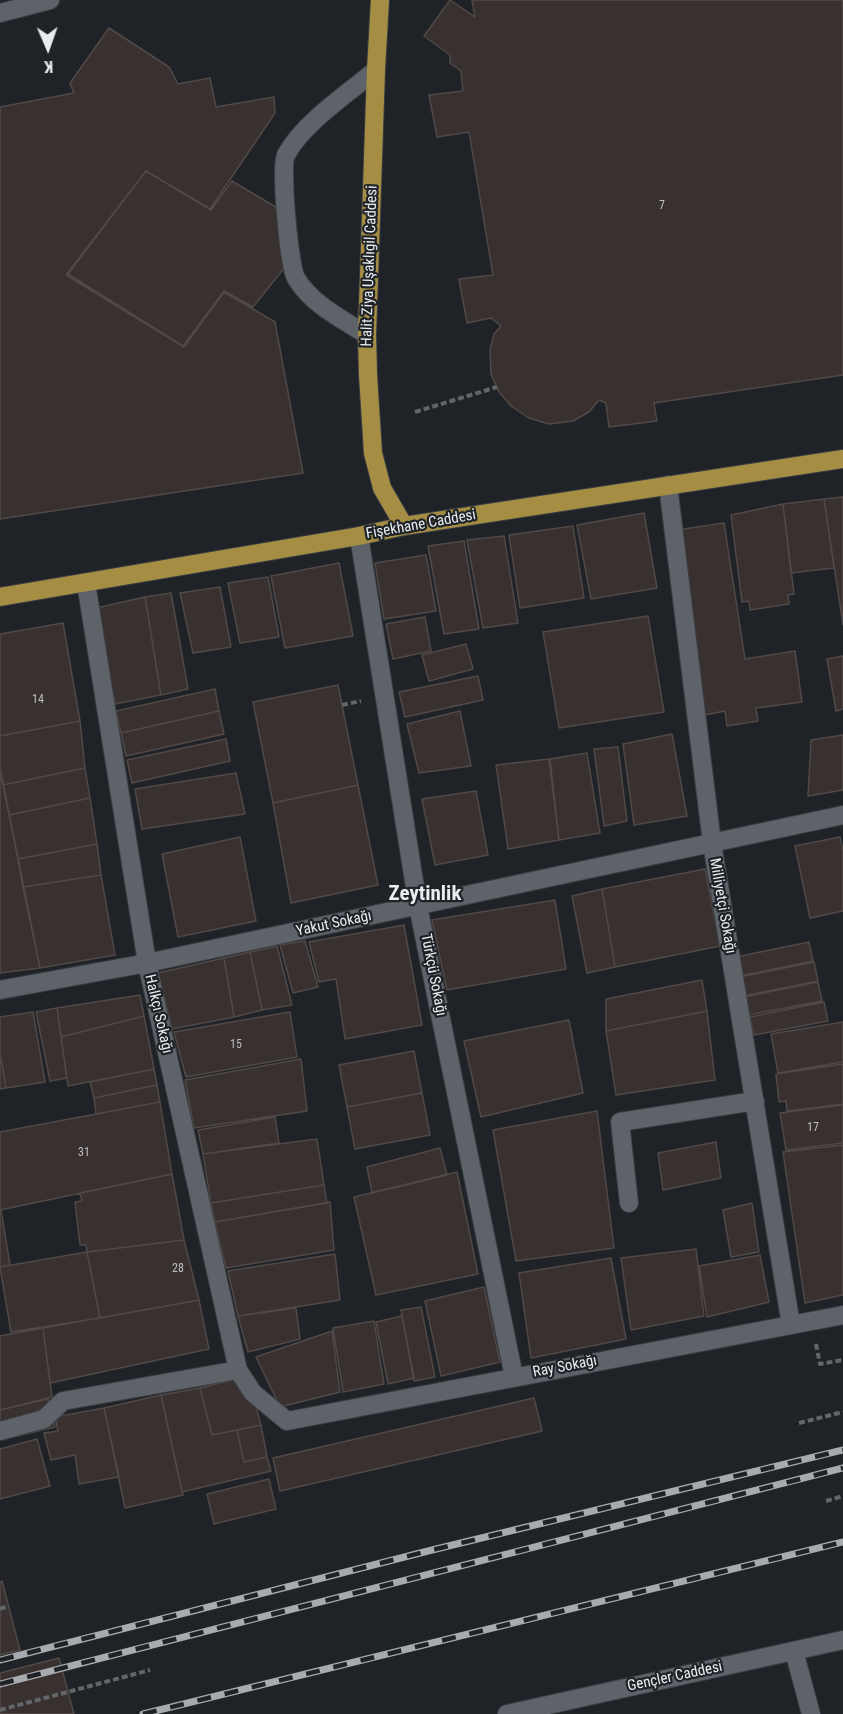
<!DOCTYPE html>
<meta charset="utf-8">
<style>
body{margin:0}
#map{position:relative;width:843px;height:1714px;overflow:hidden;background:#1f2328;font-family:"Roboto Condensed",sans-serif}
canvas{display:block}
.north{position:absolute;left:18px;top:18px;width:60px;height:60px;-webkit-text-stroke:4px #1f2328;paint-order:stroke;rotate:178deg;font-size:16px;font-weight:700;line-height:24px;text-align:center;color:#e9ecf0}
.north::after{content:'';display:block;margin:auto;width:21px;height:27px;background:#e9ecf0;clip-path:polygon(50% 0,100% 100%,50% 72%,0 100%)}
</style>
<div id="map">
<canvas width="843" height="1714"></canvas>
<div class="north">K</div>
</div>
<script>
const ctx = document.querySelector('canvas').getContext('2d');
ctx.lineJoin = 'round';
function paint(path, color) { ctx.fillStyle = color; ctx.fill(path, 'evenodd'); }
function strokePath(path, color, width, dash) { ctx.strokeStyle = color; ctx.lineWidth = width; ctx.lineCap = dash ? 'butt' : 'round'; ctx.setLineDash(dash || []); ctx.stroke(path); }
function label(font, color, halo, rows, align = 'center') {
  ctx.font = font + ' "Roboto Condensed",sans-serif'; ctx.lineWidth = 4.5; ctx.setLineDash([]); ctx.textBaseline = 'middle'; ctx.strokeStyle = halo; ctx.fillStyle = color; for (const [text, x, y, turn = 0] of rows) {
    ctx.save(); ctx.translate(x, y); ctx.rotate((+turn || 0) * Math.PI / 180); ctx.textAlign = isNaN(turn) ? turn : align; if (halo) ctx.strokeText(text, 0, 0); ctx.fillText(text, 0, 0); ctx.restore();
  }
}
const building = new Path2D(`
 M450 0 475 17 472 0H843V375L654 403 657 421 609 427 606 403 599 400 589 412 573 421 549 424 529 418 511 406 499 392 491 374 490 349 494 334 501 326 491 318 467 323 459 279 493 275 469 132 437 137 429 95 463 91 461 71 450 63V55L424 36Z
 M109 28 169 67 178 84 210 78 216 107 274 97 275 113 210 209 146 171 66 275 184 347 224 292 275 322 303 473 0 519V107L74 93 70 83Z
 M146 171 211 210 232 181 279 209 285 267 253 307 224 291 183 346 68 274Z
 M843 497V625L824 499Z
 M824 499 834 568 791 573 783 504Z
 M783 504 794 594 788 595 789 604 750 610 749 601 742 602 731 515Z
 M644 513 657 588 591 599 577 525Z
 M724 523 745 659 795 651 802 702 756 708 758 721 727 726 725 711 704 715 677 530Z
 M573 526 584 598 520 608 509 535Z
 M504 536 518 623 483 628 467 540Z
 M464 541 479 629 444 634 428 546Z
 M426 555 436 611 384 619 375 563Z
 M339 563 353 636 285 648 271 576Z
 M268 577 279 637 240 643 228 583Z
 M220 587 231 647 193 653 180 593Z
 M171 593 188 689 161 695 145 597Z
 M145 597 161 695 115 704 96 608Z
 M648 616 664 712 559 728 543 632Z
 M425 617 431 651 393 659 386 624Z
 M63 623 80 721 0 736V634Z
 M466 644 473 669 429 681 422 655Z
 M843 656V709L836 711 827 659Z
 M478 676 483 700 405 717 399 692Z
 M338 685 358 785 273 803 253 702Z
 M215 689 219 711 121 733 116 711Z
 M219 711 224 734 126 756 121 733Z
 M460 711 471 766 419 773 407 724Z
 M80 721 85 768 3 785 0 768V736Z
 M672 734 687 816 634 825 623 744Z
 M843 735V790L808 796 811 740Z
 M226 739 230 761 132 783 127 760Z
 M618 747 627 821 604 826 594 749Z
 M587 753 600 833 559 840 550 759Z
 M549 759 559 840 508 849 496 765Z
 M85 768 90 798 9 815 3 785Z
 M1 773 40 968 0 973V774Z
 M236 773 245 814 142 829 135 789Z
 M358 785 378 885 291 903 273 803Z
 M476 791 488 855 435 865 422 799Z
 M90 798 97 844 18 859 9 815Z
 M240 837 256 921 178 937 162 854Z
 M840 837 843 850V911L810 918 795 846Z
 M97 844 101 875 23 887 18 859Z
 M705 869 720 946 615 967 602 889Z
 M101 875 115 955 40 968 23 887Z
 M602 889 615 967 587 973 572 896Z
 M555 900 566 969 447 990 432 920Z
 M404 925 422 1025 345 1039 336 979 319 982 309 942Z
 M305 941 318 987 293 993 280 945Z
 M809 942 813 961 740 976 736 957Z
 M277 946 292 1005 262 1010 250 952Z
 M250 952 262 1010 234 1017 224 958Z
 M224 958 234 1017 172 1029 158 973Z
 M814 962 818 981 744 996 740 977Z
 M702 980 707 1011 606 1031V999Z
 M818 982 822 1001 748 1015 744 997Z
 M140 995 144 1016 61 1037 57 1008Z
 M824 1002 828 1021 754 1035 750 1017Z
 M57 1008 67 1078 50 1081 36 1012Z
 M707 1011 715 1080 616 1095 606 1031Z
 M33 1012 45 1082 6 1088 0 1053V1017Z
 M290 1012 297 1057 186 1077 174 1032Z
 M144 1016 154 1069 68 1086 61 1037Z
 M569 1020 583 1093 481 1117 464 1041Z
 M843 1022V1062L778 1073 771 1034Z
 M414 1051 422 1093 347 1107 339 1065Z
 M0 1053 6 1088 0 1089Z
 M301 1059 307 1111 194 1128 185 1080Z
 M843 1064V1104L787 1111 786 1101 779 1102 776 1074Z
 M154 1069 157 1085 94 1098 90 1082Z
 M157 1085 160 1102 96 1114 94 1098Z
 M422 1093 430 1135 355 1149 347 1107Z
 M160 1102 172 1174 0 1210V1132Z
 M843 1105V1143L786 1150 780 1113Z
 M597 1111 614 1248 516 1261 493 1130Z
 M275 1117 279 1143 203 1154 198 1130Z
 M317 1139 324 1185 211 1203 203 1154Z
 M716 1142 721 1178 663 1190 658 1153Z
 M843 1145V1295L805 1303 783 1152Z
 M440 1148 447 1175 372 1193 367 1167Z
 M457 1172 478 1274 376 1295 354 1197Z
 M172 1174 184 1240 87 1252 86 1245H80L75 1202 82 1201 80 1193Z
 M324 1185 327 1203 215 1222 211 1203Z
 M330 1202 334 1250 226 1268 215 1222Z
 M752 1203 759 1252 731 1257 723 1210Z
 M1 1210 10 1265 0 1267V1211Z
 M184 1240 199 1300 100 1318 87 1252Z
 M696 1249 704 1316 631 1330 621 1258Z
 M87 1252 100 1318 11 1332 0 1267Z
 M335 1254 340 1300 238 1316 228 1271Z
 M760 1255 769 1302 707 1317 699 1266Z
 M611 1258 626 1339 531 1358 519 1273Z
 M484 1287 500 1362 441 1376 425 1301Z
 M199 1300 209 1349 50 1383 43 1328Z
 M421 1307 435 1377 414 1381 401 1310Z
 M296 1308 300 1339 248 1352 238 1316Z
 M402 1316 414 1378 388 1384 376 1322Z
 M374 1321 384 1384 343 1392 333 1328Z
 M43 1328 52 1397 0 1410V1336Z
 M332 1331 340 1392 280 1407 256 1357Z
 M237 1379 254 1400 261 1425 212 1435 200 1388Z
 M200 1388 212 1435 237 1430 244 1462 267 1457 271 1471 182 1492 161 1395Z
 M161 1395 183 1495 125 1508 104 1408Z
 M534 1398 542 1431 280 1491 273 1458Z
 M48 1399 55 1427 0 1440V1410Z
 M104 1408 119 1477 79 1484 75 1455 51 1460 44 1433 58 1431 55 1417Z
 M261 1425 267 1457 244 1462 237 1430Z
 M37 1439 50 1486 0 1499V1449Z
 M269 1479 276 1509 214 1524 207 1494Z
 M2 1581 20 1650 0 1655V1582Z
 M59 1658 74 1714H0V1673Z`);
const path = new Path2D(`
 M415 412 497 387
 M342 705 361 701
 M816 1344 820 1364 843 1360
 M799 1423 843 1412
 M826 1501 843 1496
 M0 1609 8 1606
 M0 1710 150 1670`);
const minor = new Path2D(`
 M0 13 50 0
 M367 335C342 319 311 304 296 278 289 266 280 166 286 155 302 124 348 93 376 70
 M668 485 712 843 791 1325
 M359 536 418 906 514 1377
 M86 583 147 963 238 1370 253 1393 287 1421 843 1315
 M0 990 147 963 843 815
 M629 1203 620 1122 755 1101
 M0 1431 44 1419 63 1401 238 1370
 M794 1651 811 1714
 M507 1714 843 1640`);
const major = new Path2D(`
 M380 0 376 70 367 335 368 375 373 453 382 488 404 526
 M0 597 359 536 404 526 843 459`);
const rail = new Path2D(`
 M0 1660 428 1551 843 1450
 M0 1684 843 1468
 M143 1714 843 1542`);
const numberNames = [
 ["7",662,206],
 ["14",38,700],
 ["15",236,1045],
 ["17",813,1128],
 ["31",84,1153],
 ["28",178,1269]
];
const streetNames = [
 ["Halit Ziya Uşaklıgil Caddesi",370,266,-88],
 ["Fişekhane Caddesi",421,525,-10],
 ["Milliyetçi Sokağı",722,906,80],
 ["Yakut Sokağı",334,924,-12],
 ["Türkçü Sokağı",433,975,79],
 ["Halkçı Sokağı",158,1014,77],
 ["Ray Sokağı",565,1367,-11],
 ["Gençler Caddesi",675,1677,-12]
];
const districtNames = [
 ["Zeytinlik",425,895]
];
paint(building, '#393130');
strokePath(building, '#514948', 1.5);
strokePath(minor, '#3a3e42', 20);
strokePath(major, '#3a3e42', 20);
strokePath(path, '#62666b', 4, [6, 3]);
strokePath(minor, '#5e636a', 18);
strokePath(major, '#a58e44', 18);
strokePath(rail, '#a7aaaf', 7);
strokePath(rail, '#1f2328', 4.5, [14]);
label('12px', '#bdbdc0', null, numberNames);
label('15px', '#e9ecf0', '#1f2328', streetNames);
label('bold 21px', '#e9ecf0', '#1f2328', districtNames);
</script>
